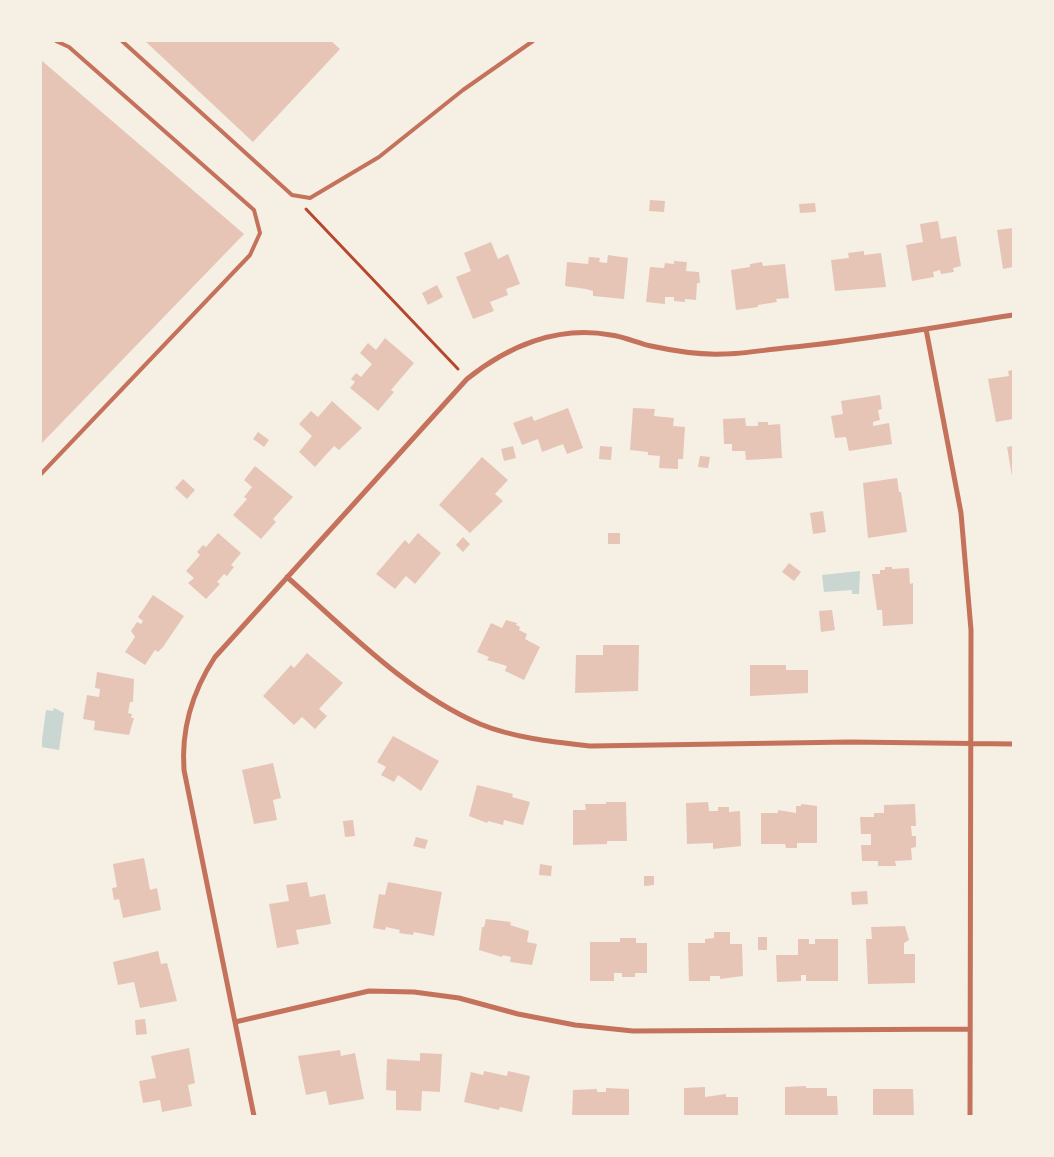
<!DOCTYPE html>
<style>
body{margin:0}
#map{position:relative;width:1054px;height:1157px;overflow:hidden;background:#f6efe4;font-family:Commissioner,sans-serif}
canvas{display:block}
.frame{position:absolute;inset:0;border:42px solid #f6efe4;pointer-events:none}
</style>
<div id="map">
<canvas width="1054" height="1157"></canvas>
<div class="frame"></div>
</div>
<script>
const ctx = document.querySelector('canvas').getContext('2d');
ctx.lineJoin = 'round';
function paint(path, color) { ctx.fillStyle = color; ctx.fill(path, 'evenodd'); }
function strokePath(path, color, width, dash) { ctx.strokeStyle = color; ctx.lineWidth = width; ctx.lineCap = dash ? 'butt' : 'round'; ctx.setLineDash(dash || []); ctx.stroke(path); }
const water = new Path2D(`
 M860 571 859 594H852V590L824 592 822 575Z
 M54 708 64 713 59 750 41 747 46 710 53 711Z`);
const building = new Path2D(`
 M145 41H331L340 49 253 142Z
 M41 60 244 234 41 444Z
 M650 200 665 201 664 212 649 211Z
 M815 203 816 212 800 213 799 204Z
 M938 221 941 239 956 236 961 266 953 268 954 272 941 274 940 270 933 272 934 277 912 281 906 245 923 242 920 224Z
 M1013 228V267L1003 269 997 230Z
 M491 242 498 259 508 254 520 284 506 289 508 295 490 302 494 311 473 319 456 277 471 271 464 253Z
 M864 251V255L881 253 886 287 835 291 831 260 849 258 848 253Z
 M608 255 628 258 624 299 593 296V291L586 289 565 286 567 262 588 264 589 257 600 258 599 262 607 263Z
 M674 261 687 262 686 271 699 272 700 283H697L696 300 685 299V302L674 301V297H665V304L646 302 650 267 664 268 665 263 674 264Z
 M762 262 763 266 785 264 789 298 776 299 777 302 758 305V307L736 310 731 270 750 267V264Z
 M437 285 443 297 428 305 422 293Z
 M385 338 414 363 391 390 394 392 378 411 350 388 355 382 351 379 356 373 361 377 372 364 360 353 368 343 376 350Z
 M1013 370V419L996 422 988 379 1009 376 1008 371Z
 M880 395 882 409 878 410 880 420 873 422V426L889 423 892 444 849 451 846 437 835 438 831 416 843 414 841 401Z
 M332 401 362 428 339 450 334 446 315 467 299 452 312 436 299 424 311 411 318 417Z
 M568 408 583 448 567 454 563 444 542 452 538 439 522 445 513 423 532 416 534 421Z
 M633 408 655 409 654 416 674 418 673 426 685 427 683 459H678V469L659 468 660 456 648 455V452L630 450Z
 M745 418 746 426H758V422H768V425L780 424 782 458 746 460 745 451H732V444H724L723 419Z
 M258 432 269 440 264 447 253 439Z
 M513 446 516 458 504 461 501 449Z
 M600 446 612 447 611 460 599 459Z
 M1013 446V476H1012L1007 447Z
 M700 456 710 457 708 468 698 467Z
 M482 457 508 480 495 494 503 501 470 533 439 505Z
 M255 466 293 497 273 519 276 522 261 539 233 515 247 499 244 497 252 487 244 480Z
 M897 478 899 492H901L907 532 868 538 863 483Z
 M183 479 195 490 187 499 175 488Z
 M823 511 826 532 813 534 810 513Z
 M218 533 241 553 231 565 234 567 227 576 224 574 217 582 220 584 206 599 188 583 194 578 186 571 200 555 197 552 203 545 206 547Z
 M418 533 441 553 415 584 406 576 395 589 376 574 405 540 409 544Z
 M608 533H620V544H608Z
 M463 537 470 544 463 552 456 545Z
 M789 563 801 572 794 581 782 572Z
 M885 567H892V569L909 568 910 584 913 583V624L883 626 882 610H877L872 574H880V570H885Z
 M153 595 184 616 163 647 158 652 155 650 145 665 125 652 135 637 131 631 137 622 141 624 143 621 138 617Z
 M832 610 835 630 821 632 819 611Z
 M506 620 517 623 516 625 520 627 519 630 527 634 525 639 540 647 524 680 505 671 507 666 487 660 489 657 477 652 491 623 502 628Z
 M603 645H639L638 691 575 693 576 655H603Z
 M307 653 343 683 319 709 327 716 315 729 302 717 294 725 263 696 291 665 294 668Z
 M750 665H786V670H808V693L750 696Z
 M97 672 134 679 133 702H130L128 713 132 714 131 718H134L129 735 94 730 95 721 83 719 87 695 99 697 100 689 95 688Z
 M393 736 439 761 421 791 398 775 394 782 381 775 386 767 377 762Z
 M273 763 281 798 273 800 277 820 254 824 242 770Z
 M477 785 513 794 512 797 530 802 523 825 504 820 503 825 488 821 487 823 469 816Z
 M606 802H626L627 841H607V844L573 845V810H586L585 804H606Z
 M708 802 709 811H718V807H729V812L740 811 741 846 713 849V843L687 844 686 803Z
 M801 804 817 806V843H797V848H786L785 844H761V813H778V810L796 813V806H801Z
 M915 804 916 826H911L912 836H916V847L911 848 912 860 895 861 896 866H878V861H862L861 845H871V834H861L860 817H874V813H884V805Z
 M353 820 355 836 345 837 343 821Z
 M416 837 428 840 425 849 413 846Z
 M144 858 150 890 157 888 161 910 123 918 119 899 114 900 112 888 117 887 113 864Z
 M540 864 552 866 551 876 539 875Z
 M644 876H654V885L644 886Z
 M307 882 310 897 325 894 331 924 296 930 299 944 277 948 269 904 289 901 286 885Z
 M388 882 442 892 434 936 414 932 413 935 399 933 400 930 386 927 385 930 373 928 379 894 385 895Z
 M867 891 868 904 852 905 851 892Z
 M486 919 511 922 510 925 529 931 527 942 537 944 532 965 510 962 511 957 503 955 502 957 479 950 482 927H484Z
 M905 926 909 940 904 943V954H915V983L868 984 866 939H872L871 927Z
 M714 932H730V944H742L743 976 720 979V976H710V981H689L688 943H705V939L714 938Z
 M758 937H767V950H758Z
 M620 938H636V943H647V973H635V977H622V973H614V981H590V942H620Z
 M798 939H809V944H815V939H838V981H806V975H801V981L777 982 776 955H798Z
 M158 951 161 964 167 963 177 1001 140 1008 134 982 118 985 113 962Z
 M145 1019 147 1034 136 1035 135 1020Z
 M189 1048 195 1083 188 1085 192 1106 162 1112 160 1100 143 1103 139 1081 156 1078 151 1056Z
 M340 1050 341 1056 355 1053 364 1099 329 1105 326 1091 306 1095 298 1056Z
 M420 1053 442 1054 440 1092 422 1091 421 1111 396 1110V1091L386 1090 387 1059 420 1061Z
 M484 1071 507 1076 508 1071 530 1076 522 1112 500 1107 499 1110 464 1102 471 1072 483 1075Z
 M806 1086V1088H827V1096H837L838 1116H785V1087Z
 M705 1087V1097L726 1094V1097H738V1116H684V1088Z
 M606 1088 629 1089V1116H572L573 1090 597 1089V1092H606Z
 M873 1089H913L914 1116H873Z`);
const path = new Path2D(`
 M306 209 458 369`);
const service = new Path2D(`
 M122 41 292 195 310 198 379 157 463 90 533 41
 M41 474 250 255 260 233 254 210 69 47 56 41`);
const minor = new Path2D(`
 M926 329 961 513 971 630 970 1116
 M287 577C346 629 406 692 480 724 514 738 554 742 591 746L850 742 1013 744
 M235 1022 369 991 414 992 459 998 518 1014 575 1025 633 1031 970 1029
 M254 1116 184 770C181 728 192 692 215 657L467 379C508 346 558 325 611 335 625 337 638 343 651 346 674 351 699 355 723 354 743 354 764 350 784 348 860 341 936 327 1013 315`);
paint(water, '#c9d6d2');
paint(building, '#e6c5b7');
strokePath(path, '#b5482f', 3);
strokePath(service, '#c5725c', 4);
strokePath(minor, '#c5725c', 5);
</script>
